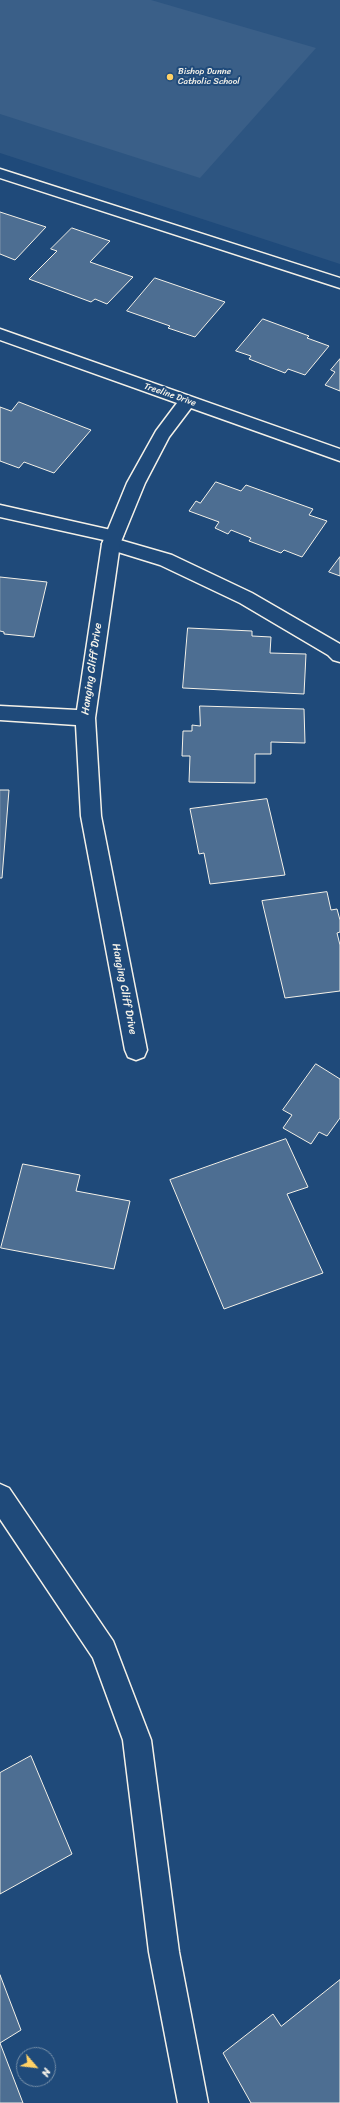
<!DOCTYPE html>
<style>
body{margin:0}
#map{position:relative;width:340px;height:2103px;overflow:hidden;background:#1f4a7a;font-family:Sriracha,sans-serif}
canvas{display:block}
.north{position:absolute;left:16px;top:2047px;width:40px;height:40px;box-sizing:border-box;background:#1f4a7a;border:1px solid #748da6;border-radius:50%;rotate:118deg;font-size:11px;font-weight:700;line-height:16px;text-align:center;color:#f4f1e8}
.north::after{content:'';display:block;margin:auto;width:14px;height:18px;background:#ffd166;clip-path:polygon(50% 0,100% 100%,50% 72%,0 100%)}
</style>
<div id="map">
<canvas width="340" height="2103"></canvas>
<div class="north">N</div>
</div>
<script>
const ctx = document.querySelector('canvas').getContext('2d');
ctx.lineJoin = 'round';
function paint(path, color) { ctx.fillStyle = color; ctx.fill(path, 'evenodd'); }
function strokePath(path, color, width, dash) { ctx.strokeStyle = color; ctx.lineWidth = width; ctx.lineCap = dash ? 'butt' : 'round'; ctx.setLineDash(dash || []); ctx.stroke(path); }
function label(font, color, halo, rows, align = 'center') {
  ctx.font = font + ' Sriracha,sans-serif'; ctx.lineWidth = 4; ctx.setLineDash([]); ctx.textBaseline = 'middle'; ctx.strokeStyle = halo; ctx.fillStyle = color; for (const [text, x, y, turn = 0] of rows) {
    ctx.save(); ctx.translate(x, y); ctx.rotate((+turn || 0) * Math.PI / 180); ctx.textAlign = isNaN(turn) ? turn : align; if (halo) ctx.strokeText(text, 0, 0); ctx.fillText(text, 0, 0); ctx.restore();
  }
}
const built = new Path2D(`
 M0 0H340V264L0 153Z`);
const green = new Path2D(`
 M0 0H151L316 48 200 178 0 114Z`);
const building = new Path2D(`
 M0 212 46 227 15 260 0 254Z
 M72 228 110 241 90 262 133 277 107 304 95 299 91 302 29 279 57 251 51 249Z
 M155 278 225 302 195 337 168 328 170 326 127 311Z
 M263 319 309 336 307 338 329 346 305 375 288 369 285 373 249 359 251 356 236 351Z
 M340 359V391L325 385 335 372 331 370Z
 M19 402 91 430 54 473 24 462 19 468 0 461V407L11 411Z
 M216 482 241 491 246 485 313 509 309 515 327 521 302 557 284 550 281 553 249 541 251 538 231 530 228 534 215 528 219 522 189 511 196 501 200 503Z
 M340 557V576L329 572Z
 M0 577 47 582 34 637 4 634V632L0 631Z
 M188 628 252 631V636L271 637 270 653 306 654 304 694 183 688Z
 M200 706 304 709 305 743 271 742V754H255V783L189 782 190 756H182L183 731H192V725L200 726Z
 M0 790H9L2 878H0Z
 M267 799 285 875 210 884 204 853 199 854 190 809Z
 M327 892 331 910 337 909 340 920V932L337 933 340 945V991L285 998 262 901Z
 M316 1064 340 1079V1118L327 1136 319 1132 311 1144 283 1128 292 1115 283 1110Z
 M286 1139 308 1187 287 1194 323 1273 224 1309 170 1180Z
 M23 1164 80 1175 76 1191 130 1201 114 1269 1 1248Z
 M31 1756 72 1854 0 1894V1773Z
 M0 1975 21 2030 0 2043 23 2103H0Z
 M340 1980V2103H251L223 2053 273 2014 281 2026Z`);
const lane = new Path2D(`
 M0 169 340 278V288L0 178Z
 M0 505 120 532 123 536 120 540 172 555 252 593 340 644V662L333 660 328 655 240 603 160 565 105 548 102 544 104 540 0 517Z
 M0 1484 9 1488 113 1641 151 1740 179 1952 208 2103H178L149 1952 123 1740 93 1658 0 1519Z`);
const street = new Path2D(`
 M0 329 340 449V461L191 408 169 437 145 483 120 544 95 718 101 816 147 1050 144 1057 136 1060 128 1057 125 1050 81 816 76 725 0 720V706L77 710 102 544 127 483 156 431 177 403 0 340Z`);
const markers = [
 [170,77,4,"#ffd166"]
];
const farPoinames = [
 ["Bishop Dunne",178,72],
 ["Catholic School",178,82]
];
const farStreetnames = [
 ["Treeline Drive",170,395,19]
];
const streetNames = [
 ["Hanging Cliff Drive",92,669,-82],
 ["Hanging Cliff Drive",124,989,79]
];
paint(built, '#2d5581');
paint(green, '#3a5f88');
paint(building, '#4d6e92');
strokePath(building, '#f4f1e8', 1);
strokePath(lane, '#f4f1e8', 3);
strokePath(street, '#f4f1e8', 3);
paint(lane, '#1f4a7a');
paint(street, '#1f4a7a');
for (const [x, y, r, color] of markers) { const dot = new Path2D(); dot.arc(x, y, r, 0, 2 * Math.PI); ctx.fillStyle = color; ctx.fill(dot); strokePath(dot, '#1f4a7a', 1.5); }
label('9px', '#f4f1e8', '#1f4a7a', farPoinames, 'left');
label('9px', '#f4f1e8', '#1f4a7a', farStreetnames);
label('11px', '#f4f1e8', '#1f4a7a', streetNames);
</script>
